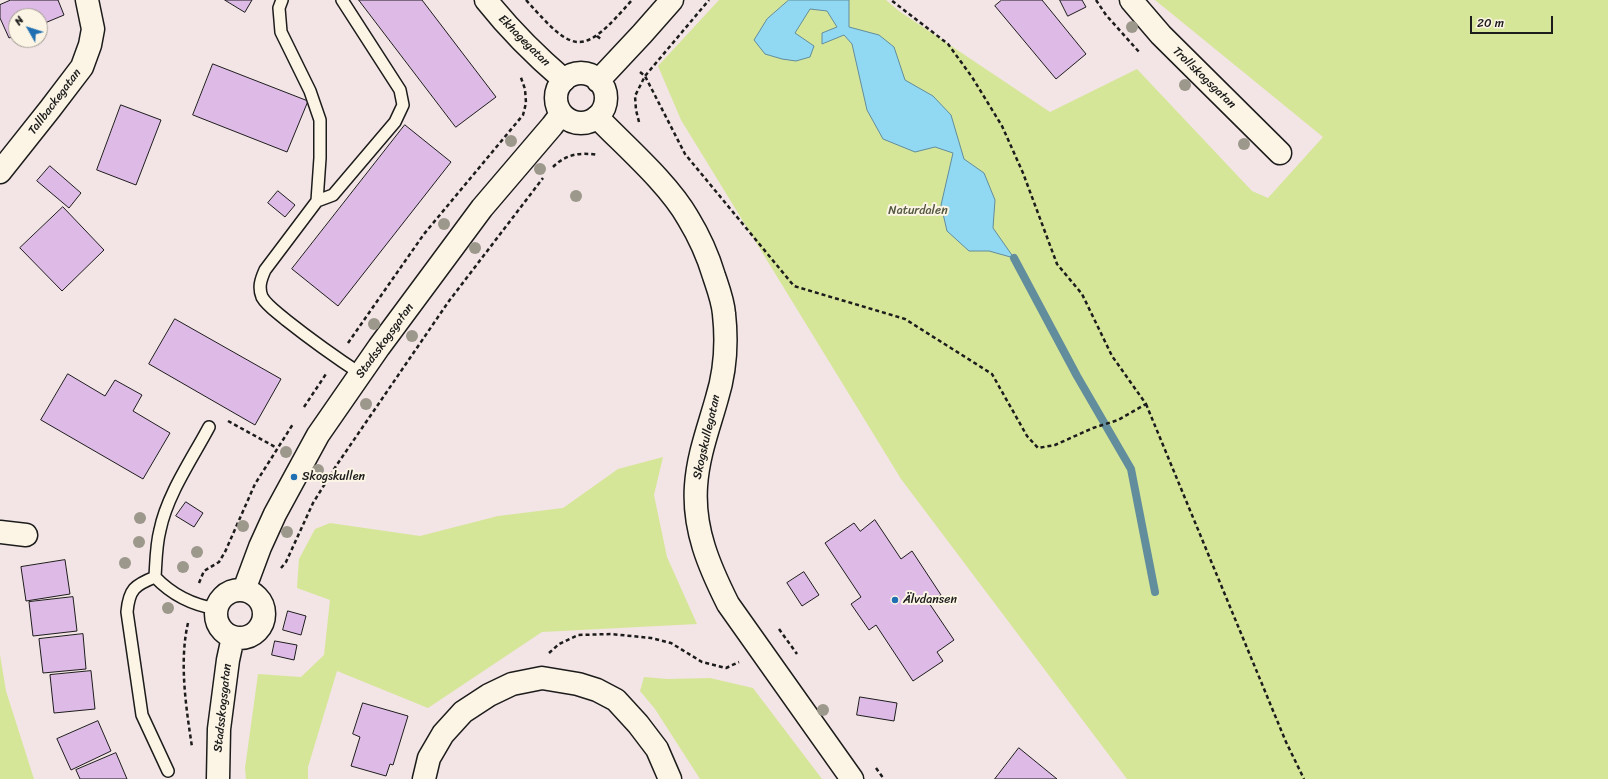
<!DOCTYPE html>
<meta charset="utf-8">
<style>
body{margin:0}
#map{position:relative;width:1608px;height:779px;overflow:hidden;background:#f3e4e5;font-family:Sriracha,sans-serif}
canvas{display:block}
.north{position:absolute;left:8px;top:8px;width:40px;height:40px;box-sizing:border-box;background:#fcf5e5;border:1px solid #a29e95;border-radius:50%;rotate:309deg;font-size:11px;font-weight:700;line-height:16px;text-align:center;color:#1c1c1c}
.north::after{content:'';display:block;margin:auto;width:14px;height:18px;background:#1f6fb2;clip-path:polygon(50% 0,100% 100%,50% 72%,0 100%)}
.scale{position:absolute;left:1470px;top:16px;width:83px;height:18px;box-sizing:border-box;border:2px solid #1c1c1c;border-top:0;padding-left:5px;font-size:12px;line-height:14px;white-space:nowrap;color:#1c1c1c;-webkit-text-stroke:3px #fcf5e5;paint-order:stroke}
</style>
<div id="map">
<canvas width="1608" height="779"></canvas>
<div class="north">N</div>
<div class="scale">20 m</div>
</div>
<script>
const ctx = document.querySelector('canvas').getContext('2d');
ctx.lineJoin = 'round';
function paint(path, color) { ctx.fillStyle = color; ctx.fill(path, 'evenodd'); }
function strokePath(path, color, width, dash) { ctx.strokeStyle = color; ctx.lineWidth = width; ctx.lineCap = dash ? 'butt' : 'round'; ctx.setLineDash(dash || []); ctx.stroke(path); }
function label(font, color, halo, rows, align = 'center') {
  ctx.font = font + ' Sriracha,sans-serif'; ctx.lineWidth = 4; ctx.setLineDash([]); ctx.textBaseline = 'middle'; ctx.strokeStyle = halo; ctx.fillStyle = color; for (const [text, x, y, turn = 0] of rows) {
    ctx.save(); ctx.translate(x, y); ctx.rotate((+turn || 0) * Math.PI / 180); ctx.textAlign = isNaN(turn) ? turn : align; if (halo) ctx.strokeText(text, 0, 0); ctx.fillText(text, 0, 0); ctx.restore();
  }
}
const green = new Path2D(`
 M719 0H886L899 11 1050 112 1137 69 1252 191 1268 198 1323 137 1155 0H1608V779H1127L901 479 681 120 658 66Z
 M663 457 654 495 667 557 697 624 542 632 428 708 337 671 308 767V779H246L245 768 258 674 301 677 324 655 330 600 297 588 299 559 315 529 330 523 420 536 498 516 563 508 618 469Z
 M0 655 6 691 34 779H0Z
 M644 677 668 679 710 678 753 688 822 779H700L655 709 640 691Z`);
const water = new Path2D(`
 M789 0H849V27L879 35 894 47 905 80 933 96 951 115 964 159 984 173 995 200 993 228 1014 258 989 251H969L947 231 941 205 953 153 935 147 915 152 883 139 867 110 852 44 844 35 822 44V33L837 27 827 11 810 9 795 33 814 46 810 57 796 61 782 59 765 54 754 40 767 19Z`);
const stream = new Path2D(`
 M1014 258 1077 376 1131 469 1155 592`);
const building = new Path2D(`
 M11 0H58L64 15 40 25V16H16V35L9 38 0 18V5Z
 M225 0H252L245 12Z
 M359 0H422L496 97 456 127Z
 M1002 0H1042L1086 54 1056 79 995 6Z
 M1060 0H1082L1086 7 1068 16Z
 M213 64 308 101 287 152 193 115Z
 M121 105 161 120 136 185 97 170Z
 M405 125 451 162 338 306 292 269Z
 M50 166 81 193 69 208 37 181Z
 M278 191 295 205 285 217 268 203Z
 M63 207 104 250 62 291 20 248Z
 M175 319 281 379 255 425 149 364Z
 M68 374 105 396 115 380 142 395 133 411 170 433 143 479 41 420Z
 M186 502 203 513 194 527 176 516Z
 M875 520 901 559 912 551 941 595 929 603 954 640 937 652 943 661 913 681 876 625 869 630 851 604 861 597 825 543 854 523 860 531Z
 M65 560 70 594 26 601 21 567Z
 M804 572 819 595 802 606 787 583Z
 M73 597 77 631 33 636 29 602Z
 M288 611 306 616 301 635 283 630Z
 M83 634 86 669 43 673 39 639Z
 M275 641 297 645 294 660 272 655Z
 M91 671 95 709 54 713 50 675Z
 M860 697 897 703 894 721 857 715Z
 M363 703 408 716 393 765 390 764 386 776 351 766 360 737 353 734Z
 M98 721 111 751 71 770 57 739Z
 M1019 748 1057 779H995Z
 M116 753 127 779H80L76 770Z`);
const path = new Path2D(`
 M526 0C575 55 582 57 632 0
 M1096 0 1106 15 1140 53
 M597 36 602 40
 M640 72 645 76 685 154 794 286 905 319 992 374 1027 436 1038 448 1055 445 1093 428 1118 420 1146 404 1112 356 1082 294 1057 264 1023 173 1002 126 972 77 948 44 891 0
 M639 122 636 110 635 96 645 76 709 0
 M553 167C566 154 580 152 598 155
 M348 343 424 234 523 115 526 103 525 89 520 75
 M1146 404 1286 742 1304 779
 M304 407 326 374
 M228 421 277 448
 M281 568 286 562 313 503 336 466 449 301 543 178
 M199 583 204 571 219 562 225 552 255 484 293 424
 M188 623C179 662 186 707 192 747
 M779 629 797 654
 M549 653 559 644 578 635 611 634 651 638 671 643 702 662 726 668 739 662
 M876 768 884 779`);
const service = new Path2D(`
 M282 0 279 8 281 32 310 91 320 120V158L317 201 265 270C261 279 258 287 262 297 267 306 278 313 286 320 310 339 335 357 361 374
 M317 201 333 195 395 122 403 105 400 90 342 0
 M209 427C192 459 167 495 160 530 156 545 156 562 155 577 172 595 192 605 217 609
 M155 577C135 585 129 589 127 612L142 715 168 771`);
const minor = new Path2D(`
 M486 0C509 29 536 56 564 80
 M1131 0 1161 35 1280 153
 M597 117C626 147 668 183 688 218 699 236 708 256 714 276 718 288 723 301 724 314 727 341 725 372 717 398 709 427 698 455 696 486 693 529 709 566 728 604L852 779
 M0 172 50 109 82 67 90 45 93 29 87 0
 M0 532 26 535
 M424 779 429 758 443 734 463 712 489 695 512 684 542 678 578 684 597 690 616 700 638 724 657 749 670 779`);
const tertiary = new Path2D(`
 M556 98a25 25 0 1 1 50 0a25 25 0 1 1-50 0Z
 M598 81 642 34 672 0
 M244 590 260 547 275 514 318 435 379 347 482 208 552 126 561 114
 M216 614a24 24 0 1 1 48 0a24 24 0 1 1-48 0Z
 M218 779 219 729 228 660 233 637`);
const trees = [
 [1132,27],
 [1185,85],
 [511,141],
 [1244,144],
 [540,169],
 [576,196],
 [444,224],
 [475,248],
 [374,324],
 [412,336],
 [366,404],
 [286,452],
 [318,470],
 [140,518],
 [243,526],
 [287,532],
 [139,542],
 [197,552],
 [125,563],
 [183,567],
 [168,608],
 [823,710]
];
const markers = [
 [294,477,4,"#1f6fb2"],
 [895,600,4,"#1f6fb2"]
];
const streetNames = [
 ["Ekhagegatan",524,41,45],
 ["Trollskogsgatan",1204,78,44],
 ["Tallbackegatan",55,102,-53],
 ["Stadsskogsgatan",385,341,-54],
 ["Skogskullegatan",707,437,-77],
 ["Stadsskogsgatan",223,708,-84]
];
const parkNames = [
 ["Naturdalen",918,211]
];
const poiNames = [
 ["Skogskullen",302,477],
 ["Älvdansen",903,600]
];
paint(green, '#d6e699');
paint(water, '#91d8f2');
strokePath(water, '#628d9c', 1);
strokePath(stream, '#628d9c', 8);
paint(building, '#debbe6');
strokePath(building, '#1c1c1c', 1);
strokePath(service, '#1c1c1c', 14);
strokePath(minor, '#1c1c1c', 25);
strokePath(tertiary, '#1c1c1c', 25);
strokePath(path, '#1c1c1c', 2.5, [4, 3]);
strokePath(service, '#fcf5e5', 11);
strokePath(minor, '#fcf5e5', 22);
strokePath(tertiary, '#fcf5e5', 22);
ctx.fillStyle = '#9c988b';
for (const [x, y] of trees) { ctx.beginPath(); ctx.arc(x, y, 6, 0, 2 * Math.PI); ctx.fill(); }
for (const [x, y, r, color] of markers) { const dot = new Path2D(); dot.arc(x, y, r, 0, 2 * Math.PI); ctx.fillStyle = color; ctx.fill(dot); strokePath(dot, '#fcf5e5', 1.5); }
label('12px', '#1c1c1c', '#fcf5e5', streetNames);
label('12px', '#545942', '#fcf5e5', parkNames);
label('12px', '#1c1c1c', '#fcf5e5', poiNames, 'left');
</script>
